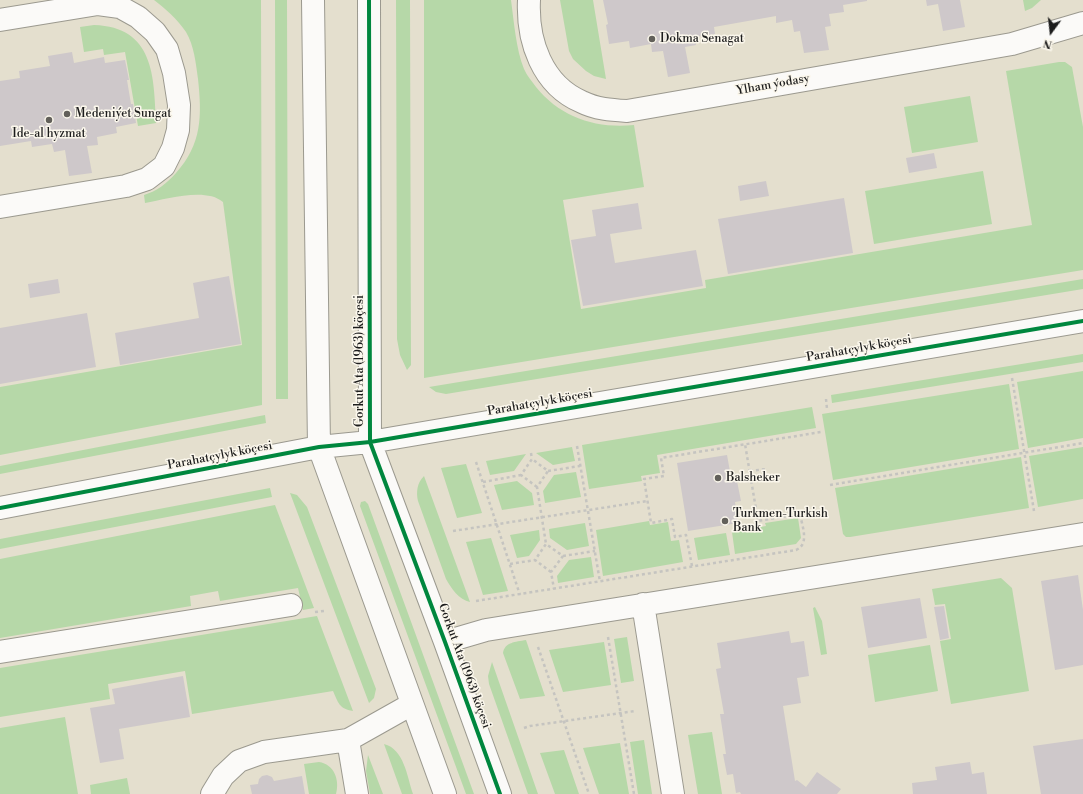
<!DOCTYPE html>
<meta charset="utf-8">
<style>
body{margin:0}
#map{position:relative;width:1083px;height:794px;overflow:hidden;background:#e4dfce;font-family:"Libre Bodoni",serif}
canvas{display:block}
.north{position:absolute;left:1031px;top:12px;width:40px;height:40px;-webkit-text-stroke:3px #fbf7ec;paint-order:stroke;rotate:195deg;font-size:11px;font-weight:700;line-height:16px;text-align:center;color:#1c1c1c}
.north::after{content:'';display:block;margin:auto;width:14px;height:18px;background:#1c1c1c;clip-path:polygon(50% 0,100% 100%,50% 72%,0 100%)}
</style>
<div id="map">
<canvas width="1083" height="794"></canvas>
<div class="north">N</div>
</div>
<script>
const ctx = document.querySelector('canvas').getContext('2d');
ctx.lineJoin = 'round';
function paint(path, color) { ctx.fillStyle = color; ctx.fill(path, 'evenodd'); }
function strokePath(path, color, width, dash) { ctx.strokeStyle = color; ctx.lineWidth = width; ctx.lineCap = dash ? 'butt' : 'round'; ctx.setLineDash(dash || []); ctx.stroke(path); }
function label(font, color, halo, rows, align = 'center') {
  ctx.font = font + ' "Libre Bodoni",serif'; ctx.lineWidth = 3; ctx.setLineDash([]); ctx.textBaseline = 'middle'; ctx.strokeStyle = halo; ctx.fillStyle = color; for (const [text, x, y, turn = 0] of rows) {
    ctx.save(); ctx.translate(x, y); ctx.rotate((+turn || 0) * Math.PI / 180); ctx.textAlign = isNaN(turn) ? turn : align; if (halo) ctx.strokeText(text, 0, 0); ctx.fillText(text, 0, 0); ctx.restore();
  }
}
const green = new Path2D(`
 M154 0H261L262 405 0 455V387L242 345 223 202C206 187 166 199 145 203L144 195C157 191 166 184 176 173 202 144 202 116 198 79 196 64 194 45 186 32 177 19 166 9 154 0Z
 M275 0H287L288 399H276Z
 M396 0H410L411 365 407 370 400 355 397 339Z
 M424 0H511C514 22 516 49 524 69 527 76 532 81 536 87 560 117 596 129 634 125L644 187 563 200 581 309 706 288 705 280 1032 225 1006 71 1059 62H1065L1072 67 1083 127V270L424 378Z
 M560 0H593L606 79 594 76 586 71 573 59 569 51Z
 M1023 0H1041L1032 8 1025 11Z
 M94 25C154 27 154 76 156 123L138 126 125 52 104 55 103 49 84 52 80 27Z
 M970 96 978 142 912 153 904 107Z
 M983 171 992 224 874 244 865 191Z
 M1083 279V289L446 394 436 392 429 387Z
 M1083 354V362L832 403 831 395Z
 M1083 371V438L1028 448 1017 382Z
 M1009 384 1019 449 833 480 822 414Z
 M812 407 816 428 657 455 660 473 641 476 642 481 589 489 582 445Z
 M265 415 266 423 0 474V466Z
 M572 447 575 461 553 465 536 453Z
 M1083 447V499L1038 507 1029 456Z
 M526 454 514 471 490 475 486 461Z
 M1021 457 1029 508 850 537H846L843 534 835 488Z
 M466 464 482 513 457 518 441 468Z
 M576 472 581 497 545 503 543 491 554 475Z
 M424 476 470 602C459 600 451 588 446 579L418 501C416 492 417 483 424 476Z
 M517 481 532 493 534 505 502 510 494 485Z
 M270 488 272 497 0 549V539Z
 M290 493 297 495 307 507 376 689 374 698 369 703Z
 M365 501 368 504 474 794H466L360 506 361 502Z
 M275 505 314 608 303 610 298 588 220 601 218 591 190 596 191 606 0 638V559Z
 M798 518 801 538 796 544 735 554 732 532 766 526 765 523Z
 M649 521 650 525 668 522 671 541 679 540 683 562 603 576 596 530Z
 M585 523 589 546 567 550 550 538 549 529Z
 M539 530 540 540 529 556 517 558 510 535Z
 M726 533 730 555 698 560 694 538Z
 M491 538 508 591 483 595 466 542Z
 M591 557 594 577 558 583 557 576 569 560Z
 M1001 578 1012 588 1029 691 951 704 940 641 951 639 945 604 935 605 932 589Z
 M815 607 822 621 827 654 821 655 813 608Z
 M317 616 353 711C339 709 338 702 333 691L192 714 185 671 108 684 110 699 0 717V668Z
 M627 637 634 681 621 683 614 639Z
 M526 640 545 696 520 699 503 653C505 642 515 642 526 640Z
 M604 642 611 685 563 692 549 650Z
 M930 645 938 691 875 702 868 655Z
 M492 662 538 794H528L489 684 488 676Z
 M65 717 78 794H0V728Z
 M712 732 722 794H698L688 735Z
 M644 740 652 794H638L630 742Z
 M620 743 629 794H599L583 748Z
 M384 744C404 749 407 776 413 794H402Z
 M564 750 579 794H555L540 753Z
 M368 755 383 794H370L366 771Z
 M319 762C334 764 340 780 336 794H309L304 764Z
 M127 778 130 794H91L90 785Z`);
const building = new Path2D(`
 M603 0H867V1L843 5 844 12 829 14 831 26 825 27 829 50 804 53 800 31 794 32 792 20 776 23V16L714 27 715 34 695 37 696 45 685 47 690 73 668 77 663 51 652 52 651 44 630 48 629 41 609 44 606 25 608 24Z
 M926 0H960L965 27 943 31 938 4 927 6Z
 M72 52 74 63 104 57 105 63 125 60 129 80H127L131 104H133L136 123 116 127 117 133 97 137 98 145 87 146 92 173 69 176 65 150 54 152 52 144 32 147 31 141 0 146V81L20 78 19 71 50 66 48 56Z
 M934 153 937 168 909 173 906 158Z
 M766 181 769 196 740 201 738 186Z
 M844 198 853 253 728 274 718 219Z
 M638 203 642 229 610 234 615 263 696 250 703 286 583 306 571 240 596 236 592 210Z
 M229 276 241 344 120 365 115 333 199 318 193 283Z
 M58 279 60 293 30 298 28 284Z
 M87 313 96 367 0 384V328Z
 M727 455 731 477 736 476 741 501 735 502 738 523 688 531 677 463Z
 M1078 575 1083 610V665L1055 670 1041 581Z
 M920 598 927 638 868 648 861 607Z
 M944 606 949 638 940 640 934 607Z
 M789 631 791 643 804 641 809 676 797 678 801 703 783 706 795 781 797 780 806 787 817 772 841 789 837 794H741L740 792 736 793 733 774 727 775 723 754H726L720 714H724L716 669 721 668 717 643Z
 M183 676 190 717 119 729 124 759 100 763 90 708 115 704 112 689Z
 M1083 739V794H1041L1033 746Z
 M970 762 972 774 984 772 987 794H913L912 783 937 780 935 767Z
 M267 775 272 777 274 781 302 776 305 794H252L250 785 258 784 259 779 262 776Z`);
const path = new Path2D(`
 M1012 378 1034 511
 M826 399 827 409
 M577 446 600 582
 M531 453 532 459
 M476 462 520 595
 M548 471 580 466
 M750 471 766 469
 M483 482 521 475
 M830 485 1083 443
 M537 487 521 475 532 459 548 471 537 487 546 544
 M453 531 647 501
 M563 556 595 551
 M510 564 535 560
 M692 566 686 535 675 537 672 519 651 523 644 479 664 476 661 458 821 432
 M551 572 535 560 546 544 563 556 551 572 554 589
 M476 601 796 550C810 544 802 526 800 514L758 521 745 444
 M315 612 324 611
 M608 637 634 794
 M538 647 589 794
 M524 728 530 726 635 711`);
const minor = new Path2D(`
 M313 0 319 447 445 794
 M369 0 370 442 445 642 500 794
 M529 0C527 41 542 85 582 102 596 109 611 110 627 111L1012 44 1083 23
 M0 20 98 4 120 7 138 17 155 32 167 49 174 73 179 105 178 130 173 148 164 166 147 179 126 186 0 207
 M0 508 319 447 370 442 1083 321
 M643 604 673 794
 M445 642 486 630 1083 534
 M0 652 291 605
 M348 740 357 794
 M212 794 223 776 239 761 264 752 348 740 412 704`);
const cycleway = new Path2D(`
 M369 0 370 442 445 642 500 794
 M0 508 319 447 370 442 1083 321`);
const markers = [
 [652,39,4,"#62605a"],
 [67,114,4,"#62605a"],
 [49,120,4,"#62605a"],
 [718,478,4,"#62605a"],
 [725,521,4,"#62605a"]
];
const poiNames = [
 ["Dokma Senagat",660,39],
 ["Medeniýet Sungat",75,114],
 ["Ide-al hyzmat",49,134,"center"],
 ["Balsheker",726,478],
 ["Turkmen-Turkish",733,514],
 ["Bank",733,528]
];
const streetNames = [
 ["Ylham ýodasy",773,85,-10],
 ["Parahatçylyk köçesi",859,349,-10],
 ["Gorkut Ata (1963) köçesi",360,361,-90],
 ["Parahatçylyk köçesi",540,403,-10],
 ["Parahatçylyk köçesi",220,456,-11],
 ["Gorkut Ata (1963) köçesi",464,666,70]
];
paint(green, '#b6d8a8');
paint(building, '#cec8ca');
strokePath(minor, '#9b998f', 24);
strokePath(path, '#c5c4c0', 2.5, [3, 3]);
strokePath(minor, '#fbfaf8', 22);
strokePath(cycleway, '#00873e', 4);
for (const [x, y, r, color] of markers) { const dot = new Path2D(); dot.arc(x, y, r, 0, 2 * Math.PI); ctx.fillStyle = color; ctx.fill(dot); strokePath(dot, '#fbf7ec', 1.5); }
label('12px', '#1c1c1c', '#fbf7ec', poiNames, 'left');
label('12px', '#1c1c1c', '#fbf7ec', streetNames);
</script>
